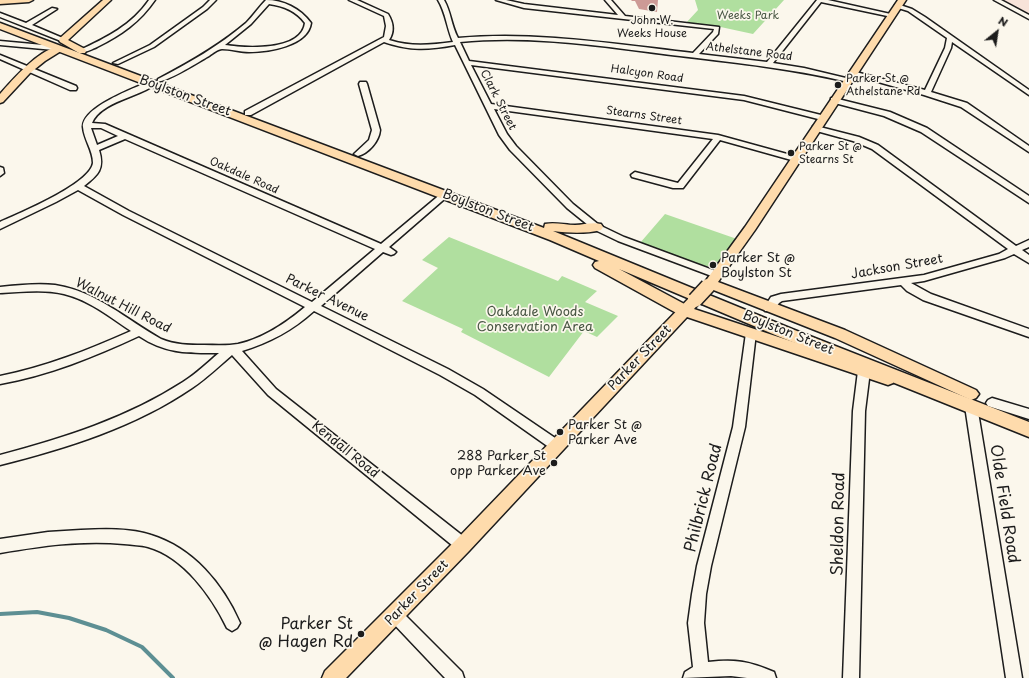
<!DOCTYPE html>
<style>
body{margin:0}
#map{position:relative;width:1029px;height:678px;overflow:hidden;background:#fbf7ec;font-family:"Playpen Sans",sans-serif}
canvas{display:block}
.north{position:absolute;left:977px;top:12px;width:40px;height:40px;-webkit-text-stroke:3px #fbf7ec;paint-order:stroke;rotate:30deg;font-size:11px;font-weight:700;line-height:16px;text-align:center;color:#1c1c1c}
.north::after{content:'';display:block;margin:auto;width:14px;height:18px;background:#1c1c1c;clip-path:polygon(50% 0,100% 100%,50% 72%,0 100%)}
</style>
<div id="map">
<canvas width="1029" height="678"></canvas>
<div class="north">N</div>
</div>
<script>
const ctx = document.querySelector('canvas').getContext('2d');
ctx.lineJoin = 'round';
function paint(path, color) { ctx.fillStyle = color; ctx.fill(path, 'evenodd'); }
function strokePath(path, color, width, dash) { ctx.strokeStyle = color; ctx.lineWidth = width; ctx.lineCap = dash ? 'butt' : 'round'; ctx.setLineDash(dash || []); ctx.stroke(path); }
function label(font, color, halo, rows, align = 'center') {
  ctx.font = font + ' "Playpen Sans",sans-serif'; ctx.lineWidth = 3.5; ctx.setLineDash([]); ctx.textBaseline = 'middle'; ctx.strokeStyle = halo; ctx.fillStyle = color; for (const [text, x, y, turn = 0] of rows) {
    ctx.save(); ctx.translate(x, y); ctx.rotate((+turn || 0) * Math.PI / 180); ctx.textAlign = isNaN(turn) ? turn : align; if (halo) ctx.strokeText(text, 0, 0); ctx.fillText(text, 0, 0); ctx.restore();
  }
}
const built = new Path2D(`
 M1001 0H1029V16Z`);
const green = new Path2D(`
 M695 0H784L753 34 716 26 686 23 698 10Z
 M665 214 737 239C731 246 719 264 711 266 699 268 654 248 640 243Z
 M449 237 558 281 562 276 597 291 585 302 618 316 597 337 584 331 549 377 461 332 463 329 402 301 438 268 422 260Z`);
const stream = new Path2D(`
 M0 614 37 612 69 618 106 630 142 647 173 678`);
const minor = new Path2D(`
 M149 0H155C140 22 121 35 97 47 92 49 86 53 80 52V50C106 38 132 25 149 0Z
 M210 0H216L207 9 154 47 118 64 113 63 150 45 203 7Z
 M266 0C283 0 300 8 311 23 308 46 268 52 249 52 240 52 231 49 222 49 218 49 213 53 209 56 200 61 166 83 158 81V79C189 63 219 46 246 23 253 16 259 7 266 0ZM269 4C284 6 296 11 305 23 301 52 245 48 225 45L251 24Z
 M349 0H357L388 14C393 22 395 31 389 40 411 47 430 45 453 42 447 29 446 13 438 0H444C451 12 451 25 458 38 537 31 614 44 693 53L713 32 714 29 524 8 496 0H506L524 4 618 15 605 0H611L625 16 719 27 718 34 699 54 767 62 817 0H828L895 15 892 17 821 2 773 63 804 68 850 79 852 80 848 82C790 68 730 62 671 55 600 46 531 35 460 42L469 61 744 96 825 116V120H822L744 100 471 65 491 104 718 135 798 157 799 159 798 161H795L720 140 683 188H673L632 177 631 175 635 172 678 183 713 139 494 109 507 134 516 146 573 204 599 225 624 237 721 273 722 275 721 277 717 278 618 241 593 229 567 208 510 150 499 135 455 45C428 50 410 51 384 42L251 115H245V111L384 37 386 26 384 16Z
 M994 0H1001L1029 15V19Z
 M897 4 912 9 925 17 1029 90V95L952 42 951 48 931 92 967 103 1029 146V152L961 107 924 95 850 74 849 73 852 71 925 90 945 48 947 38 908 11 895 7V5Z
 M52 8 57 9 32 25 65 39V41H61L0 17V13L26 23Z
 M0 41 54 46 57 48 54 50 0 45Z
 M0 55 76 86 77 88 76 90H70L0 59Z
 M150 81H156L157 83C141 97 101 101 92 123L105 124 381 244 442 193 445 192 449 195 389 247 396 252 394 254 391 255 383 252 321 306 448 369 483 389 561 442 563 446 561 450 557 451 553 450 475 395 440 375 314 311C293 330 269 343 242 351L276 389 468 540 470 545 468 550 463 552 458 550 268 395 232 355C219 366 207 378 192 388 135 427 67 448 0 465V455C64 438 127 418 183 382 196 374 207 363 219 353 188 353 166 354 139 336 94 357 49 375 0 384V376C46 367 88 350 131 331 110 317 89 300 64 294 43 289 21 292 0 293V287C18 285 37 283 55 285 96 291 127 320 161 339 175 345 189 345 204 345 215 345 227 346 238 344 262 339 286 323 305 307L123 215 78 190 56 202 0 229V222C20 213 90 184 93 163 93 150 84 140 83 127 82 107 135 88 150 81ZM91 128H101L118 136 97 145ZM125 139 375 249 312 302 129 211 84 186C98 175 105 169 99 150Z
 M360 82H366L367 84 380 130C379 141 369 153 358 156L354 154 369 140 372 130 359 84Z
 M831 98H834L890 112 927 128 1029 196V203L921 132 884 116 831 102Z
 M813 126H816L859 137 878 145 1016 246 1029 240V247L1022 250 1029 255V263L1014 254 1005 258 924 281 911 283 931 294 1029 329V337L923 300 907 291 901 285 782 301 779 303 773 311H765L764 308 771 297 781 294 924 275 999 254 1008 249 872 149 853 141 813 130Z
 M0 167 3 168 4 173 0 176Z
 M751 329 755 330 756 333 745 427 711 566 706 594 704 623 708 662C736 659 748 661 774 672L776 678H747L731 676 683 678 685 672 693 667 688 623 692 594 697 566 733 427 746 333 747 330Z
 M864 367 868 368 870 371 865 411 859 678H843L853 411 858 371 860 368Z
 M992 398 1029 409V419L988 406 986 403 988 400Z
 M971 401 975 403 977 406 1022 678H1006L965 406 967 403Z
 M81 530C102 529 131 528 151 535 193 548 223 584 240 623L237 628 232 631 227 628C212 597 184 557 148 547 141 545 132 545 124 544 82 540 41 546 0 553V539L48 532Z
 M395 607 400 610 462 672 464 678H445L390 620 387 615 390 610Z`);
const major = new Path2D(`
 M0 0H33L29 2 0 4Z
 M103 0H111L68 40 85 49 86 51 85 53H79L60 42 59 40 60 38Z
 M898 0H906L755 230 718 282 845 330 976 390 979 394 976 398 971 400 835 338 711 289H703L702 286 745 227Z
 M58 46 61 47 62 49 61 51 45 61 30 73 3 102 0 103V94C14 78 37 52 58 46Z
 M695 295 700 297 702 300 694 309 893 375 895 379 893 383 888 385 687 317 469 551 346 678H322L325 671 457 539 690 297Z`);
const highway = new Path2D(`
 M0 23 544 228 545 224C555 222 565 225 575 225 583 225 592 222 601 224L603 227 601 230C585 234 569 233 553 231L792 329 1029 422V437L780 337 619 269 690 307 693 311 690 315 685 316 680 315 595 268 593 265 595 262 599 261 550 240 0 29Z`);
const majorBridge = new Path2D(`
 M695 300 708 286`);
const wall = new Path2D(`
 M631 0H658L657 12 639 9 635 1H632Z`);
const markers = [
 [652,8,4,"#1c1c1c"],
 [838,85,4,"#1c1c1c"],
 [791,153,4,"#1c1c1c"],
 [713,265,4,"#1c1c1c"],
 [560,432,4,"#1c1c1c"],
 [554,463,4,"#1c1c1c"],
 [361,634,4,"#1c1c1c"]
];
const farParknames = [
 ["Weeks Park",748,16]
];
const farPoinames = [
 ["John W.",652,21,"center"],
 ["Weeks House",652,34,"center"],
 ["Parker St @",846,79],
 ["Athelstane Rd",846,92],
 ["Parker St @",799,147],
 ["Stearns St",799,160]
];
const farStreetnames = [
 ["Athelstane Road",749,52,7],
 ["Halcyon Road",647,74,8],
 ["Clark Street",498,100,63],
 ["Stearns Street",644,116,8],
 ["Oakdale Road",244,176,24]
];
const streetNames = [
 ["Boylston Street",185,96,20],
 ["Boylston Street",488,211,21],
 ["Jackson Street",897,267,-10],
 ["Parker Avenue",327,298,26],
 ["Walnut Hill Road",123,306,27],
 ["Boylston Street",788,333,22],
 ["Parker Street",640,358,-46],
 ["Kendall Road",345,450,39],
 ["Parker Street",417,593,-46]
];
const poiNames = [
 ["Parker St @",721,258],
 ["Boylston St",721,273],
 ["Parker St @",568,425],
 ["Parker Ave",568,440],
 ["288 Parker St",546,456,"right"],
 ["opp Parker Ave",546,471,"right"]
];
const parkNames = [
 ["Oakdale Woods",535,312],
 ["Conservation Area",535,327]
];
const nearStreetnames = [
 ["Philbrick Road",704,498,-76],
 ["Olde Field Road",1004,504,81],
 ["Sheldon Road",839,524,-89]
];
const nearPoinames = [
 ["Parker St",353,625],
 ["@ Hagen Rd",353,643]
];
paint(built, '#f7e3d9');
paint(green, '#b0df9f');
strokePath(stream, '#5d8f93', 4);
strokePath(minor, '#1c1c1c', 3);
strokePath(major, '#1c1c1c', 3);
strokePath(highway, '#1c1c1c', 3);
paint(minor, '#fbf7ec');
paint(major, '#fedbac');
paint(highway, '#fedbac');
strokePath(majorBridge, '#1c1c1c', 17, []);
strokePath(majorBridge, '#fedbac', 14);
paint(wall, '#cd9a96');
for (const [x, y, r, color] of markers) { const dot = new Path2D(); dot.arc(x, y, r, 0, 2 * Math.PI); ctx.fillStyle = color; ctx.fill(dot); strokePath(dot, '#fbf7ec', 1.5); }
label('11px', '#485643', '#fbf7ec', farParknames);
label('11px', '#1c1c1c', '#fbf7ec', farPoinames, 'left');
label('11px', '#1c1c1c', '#fbf7ec', farStreetnames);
label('13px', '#1c1c1c', '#fbf7ec', streetNames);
label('13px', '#1c1c1c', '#fbf7ec', poiNames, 'left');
label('13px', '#485643', '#fbf7ec', parkNames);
label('16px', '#1c1c1c', '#fbf7ec', nearStreetnames);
label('16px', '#1c1c1c', '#fbf7ec', nearPoinames, 'right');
</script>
